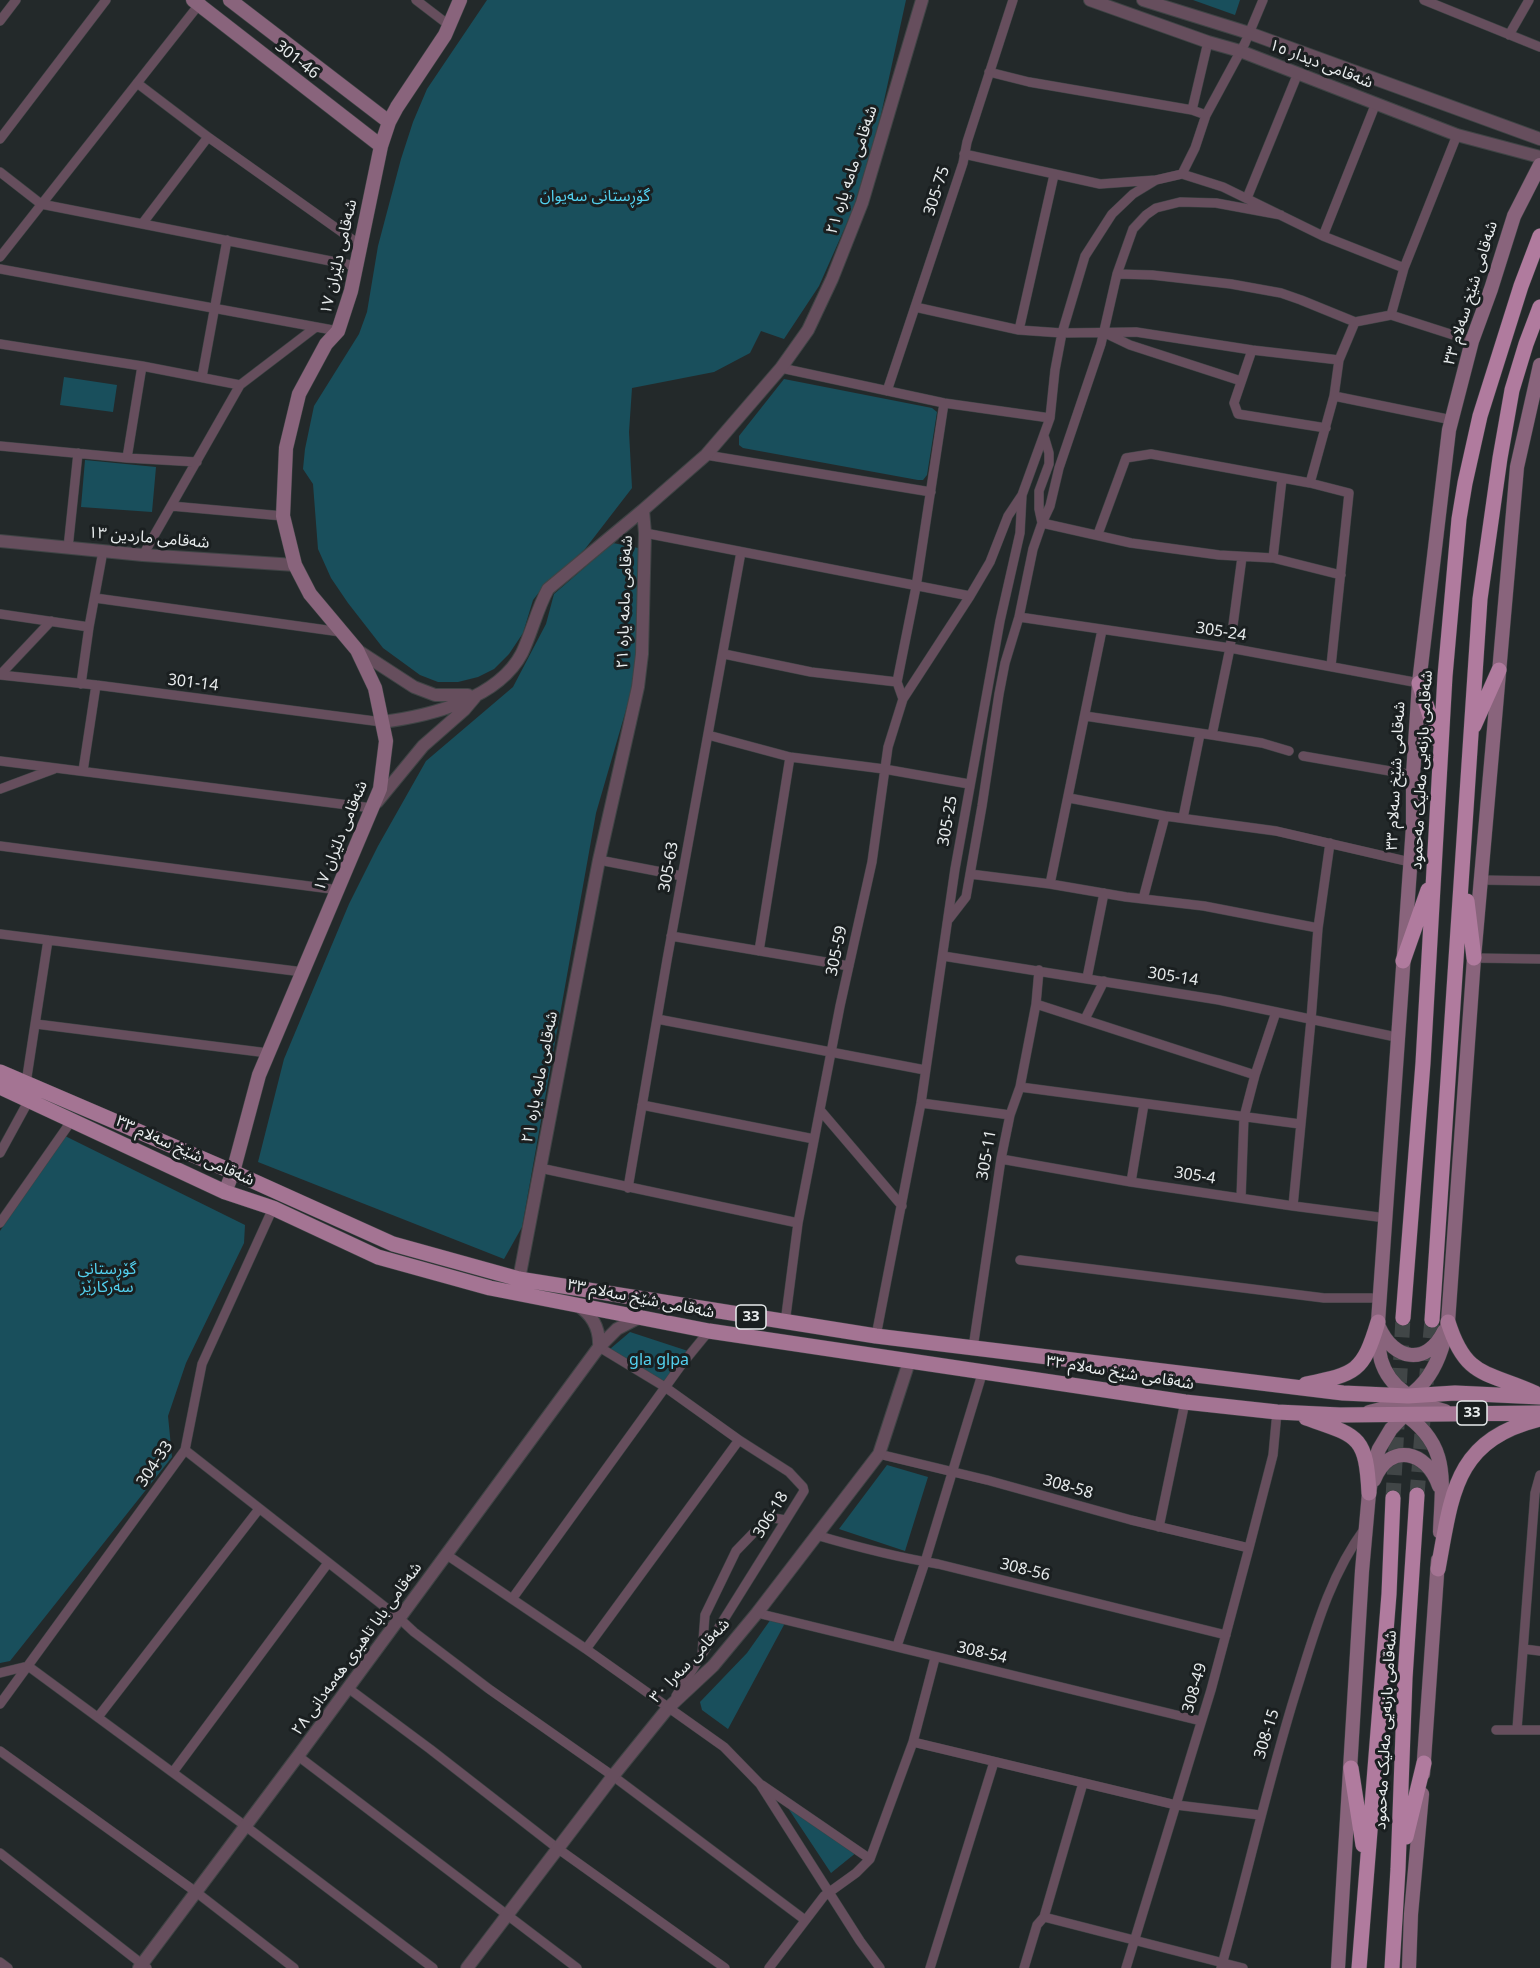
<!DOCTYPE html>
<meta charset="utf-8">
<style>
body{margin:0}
canvas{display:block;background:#23292a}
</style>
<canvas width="1540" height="1968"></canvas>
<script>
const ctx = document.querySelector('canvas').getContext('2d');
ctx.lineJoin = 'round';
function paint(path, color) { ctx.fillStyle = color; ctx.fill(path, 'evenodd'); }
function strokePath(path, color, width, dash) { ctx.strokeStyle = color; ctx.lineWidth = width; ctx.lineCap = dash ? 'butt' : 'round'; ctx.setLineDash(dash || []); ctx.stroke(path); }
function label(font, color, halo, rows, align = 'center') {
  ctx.font = font + ' "Noto Sans","Noto Sans Arabic",sans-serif'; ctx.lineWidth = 6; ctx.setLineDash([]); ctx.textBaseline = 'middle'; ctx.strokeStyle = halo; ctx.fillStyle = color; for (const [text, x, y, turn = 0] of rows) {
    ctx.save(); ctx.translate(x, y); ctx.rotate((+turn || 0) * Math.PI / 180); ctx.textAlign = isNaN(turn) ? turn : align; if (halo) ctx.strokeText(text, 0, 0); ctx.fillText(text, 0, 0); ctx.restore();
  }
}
const green = new Path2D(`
 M487 0H906L880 119 854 207 819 286 784 339 761 331 750 353 714 372 632 388 629 432 632 488 585 549 544 586 533 600 523 633 509 654 494 669 478 677 458 682H438L420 675 383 648 348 603 331 578 318 549 313 484 303 469 305 449 314 406 359 334 367 312 378 246 401 159 413 122 427 89Z
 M1193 0H1240L1235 15Z
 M64 377 117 385 113 412 60 405Z
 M784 379 932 408 937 412 927 475 923 480H918L743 448 739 445V436Z
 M85 460 156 467 152 512 81 507Z
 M613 543 638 548 642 639 637 672 596 813 522 1227 504 1259 258 1162 284 1059 349 904 378 846 426 761 513 687 546 624 554 594Z
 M63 1135 245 1225 244 1243 186 1363 168 1416 172 1457 10 1661 0 1663V1231Z
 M630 1332 688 1351 665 1383 610 1349Z
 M887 1465 928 1477 905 1551 839 1529Z
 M771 1619 785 1623 728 1729 702 1710 700 1702 747 1653Z
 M788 1808 857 1852 831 1873Z`);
const trunkTunnel = new Path2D(`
 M1426 1384 1432 1320
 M1417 1495 1423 1420
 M1393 1498 1403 1318`);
const minor = new Path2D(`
 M416 0 450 26
 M1424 0 1540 47
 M0 21 16 0
 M1509 35 1529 0
 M989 72 1029 82 1192 110 1206 115
 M137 83 208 137 360 245
 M1192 110 1208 42
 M0 139 106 0
 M964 154 1100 184 1156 180 1182 174
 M0 172 41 204 356 266
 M1182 174 1223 187 1323 236 1404 268
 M1182 174 1195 148 1206 115 1245 43 1263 0
 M1247 198 1298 73
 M1281 215 1216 203 1180 202 1156 208 1146 215 1133 229 1117 274 1101 344 1059 468 1050 506 1042 523 1131 543 1219 555 1273 558 1341 575
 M142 224 208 137
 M1323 236 1376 103
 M0 257 201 2
 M0 269 338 331
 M1117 274 1152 275 1231 284 1281 293 1301 300 1355 322
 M915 307 1019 330 1062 333 1136 332 1252 350 1339 360
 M1391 315 1404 268 1457 135
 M1355 322 1391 315 1472 341
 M1019 330 1054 175
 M1107 334 1130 345 1241 381
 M0 344 142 366 240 385
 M1252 350 1234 403 1238 414 1326 428
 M781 368 944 403 1050 418
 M202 377 227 240
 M887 391 963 163 967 142 1013 0
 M1334 396 1452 420
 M0 446 127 458 197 462
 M706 455 931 492
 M127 458 142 366
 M1310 483 1334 396 1339 360 1355 322
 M171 506 283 516
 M645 533 970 596
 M1098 534 1126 458 1151 454 1310 483 1349 493 1331 666
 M68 548 78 453
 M143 555 240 385 316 327
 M1273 558 1282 479
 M95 598 341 632
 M0 614 89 627 103 551
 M1019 617 1230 648 1419 683
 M724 654 811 672 897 682
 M0 675 96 685 382 722
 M0 675 51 621
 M81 684 89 627
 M903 699 970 596 990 562 1008 516 1022 495 1050 418 1055 370 1062 333 1085 256 1112 214 1133 194 1156 180
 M1085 716 1212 735 1262 743 1289 751
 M708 735 790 757 884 769 969 784
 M1212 735 1230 648 1242 557
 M1303 756 1413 775
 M0 761 372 808
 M83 771 96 685
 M0 789 54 769
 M1069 798 1165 816 1276 831 1410 862
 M1183 818 1200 734
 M0 846 339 890
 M599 860 682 876
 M970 874 1050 884 1126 897 1204 906 1318 928
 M1481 880 1540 881
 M1050 884 1102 630
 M1143 899 1165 816
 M949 919 966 897 982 806 999 694 1005 663 1019 617 1033 549 1042 523 1039 509V491L1049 464V453L1044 436
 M0 934 303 972
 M671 936 849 966
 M759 951 790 757
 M943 956 1219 1000 1396 1037
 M1474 958 1540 959
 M1087 978 1104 893
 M1036 1004 1255 1075
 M657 1019 925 1070
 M1085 1019 1104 981
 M36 1024 268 1053
 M26 1083 48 940
 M1020 1087 1300 1124
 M921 1103 1010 1115
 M642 1105 814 1139
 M820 1110 902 1206
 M0 1153 29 1100
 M1001 1159 1131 1182 1293 1206 1386 1218
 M540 1168 798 1223
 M1131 1182 1144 1104
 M628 1188 667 960 741 552
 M1241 1198 1244 1117 1255 1075 1276 1012
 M1293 1206 1311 1020 1318 928 1330 843
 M0 1223 72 1120
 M1020 1260 1324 1298H1380
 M785 1323 798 1223 840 1006 872 862 888 747 903 699 897 682 916 587 944 403
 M876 1336 921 1103 955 869 1000 621 1020 533 1022 495
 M599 1347 665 1387 739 1440 789 1472 803 1487 804 1491 786 1520 676 1696
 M973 1348 1001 1159 1010 1115 1020 1087 1036 1004 1039 970
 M185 1450 399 1618 414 1632 489 1689 613 1776 805 1920
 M879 1454 987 1480 1131 1520 1249 1548
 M1159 1527 1185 1402
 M816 1535C857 1547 896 1557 938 1564L1226 1635
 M447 1555 586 1649 724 1747 760 1784 860 1941 880 1968
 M512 1599 682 1364 709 1331
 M757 1613 1201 1721
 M897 1646 925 1562 983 1371
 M586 1649 739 1440
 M1524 1649 1540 1651
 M702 1654 705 1615 736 1551 764 1522 773 1518 786 1520
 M0 1673 28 1666 244 1825 433 1968
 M348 1688 430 1749 557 1848 725 1968
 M0 1704 185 1450 202 1364 273 1208
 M98 1717 259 1509
 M1517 1729 1535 1493 1540 1475
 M1496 1730H1540
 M913 1742 1176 1805 1260 1815
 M0 1751 196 1892 294 1968
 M298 1756 577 1968
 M173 1772 328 1563
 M762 1785 870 1859
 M0 1853 147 1968
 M1044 1917 1243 1968
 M0 1962 8 1968
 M769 1968 824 1896 856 1873 870 1859 913 1742 935 1658
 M930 1968 994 1762
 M1024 1968 1037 1925 1044 1917 1083 1783
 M1126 1968 1211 1690 1249 1548 1273 1455 1277 1412
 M1221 1968C1248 1873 1269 1776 1299 1682 1316 1627 1331 1574 1365 1528`);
const tertiary = new Path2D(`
 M1090 0 1208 42 1240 51 1457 135 1540 157
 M1143 0 1249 33 1540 139
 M0 541 143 555 295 565
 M357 650 414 687 435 695H468
 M382 722C430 716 498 699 522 653 532 632 537 609 548 589L643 510
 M377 802 423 746 464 710 475 697
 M519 1279 599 860 638 687 642 654 645 533 643 510 706 455 781 368 808 330 832 279 862 203 922 0
 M577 1305C593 1315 600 1329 599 1347
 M139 1968 298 1756 599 1347 617 1329 640 1317
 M467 1968 613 1776 668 1708 713 1666 757 1613 879 1454 909 1362`);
const secondary = new Path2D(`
 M193 0 381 146
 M230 0 389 122
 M225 1192 233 1172 259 1075 380 789 386 741 375 688 357 650 310 594 295 565 283 516 286 448 299 394 326 344 338 331 351 291 381 146 389 122 397 107 445 35 460 0
 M1379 1327C1394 1361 1427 1366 1444 1331
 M1400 1411C1451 1444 1442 1479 1440 1532
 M1445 1411C1418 1405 1389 1388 1381 1360 1378 1348 1378 1334 1378 1322L1413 826V775L1419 683 1449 430 1472 341 1491 289 1514 216 1540 165
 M1369 1412C1420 1402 1440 1370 1448 1322L1474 958 1517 467 1540 365
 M1374 1480C1390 1441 1427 1451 1439 1486
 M1423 1774 1438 1560
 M1338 1968 1362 1571 1369 1493 1375 1460 1379 1449 1391 1429 1409 1410
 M1409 1968 1411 1914 1422 1794`);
const primary = new Path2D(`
 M0 1072 233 1172 393 1244 519 1279 876 1336 1343 1393 1408 1396 1455 1393 1540 1397
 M0 1087 225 1192 273 1208 378 1257 490 1288 709 1331 1185 1402 1277 1412 1340 1415 1540 1413
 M1448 1322C1466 1379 1487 1371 1535 1393
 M1306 1384C1356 1374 1363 1372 1378 1322
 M1306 1418C1358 1436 1366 1435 1369 1493
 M1438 1569C1452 1494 1454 1440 1540 1419`);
const trunk = new Path2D(`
 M1419 683 1438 740
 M1474 726 1499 670
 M1467 901 1474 958
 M1403 961 1428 890
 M1403 1318 1423 1063 1445 676 1459 519 1465 483 1480 416 1521 286 1540 236
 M1432 1320 1480 599 1500 458 1512 390 1526 344 1540 307
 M1351 1768 1363 1845
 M1406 1837 1424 1763
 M1359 1968 1389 1594 1393 1498
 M1392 1968 1398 1869 1405 1678 1417 1495`);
const shields = [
 [751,1317,30],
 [1472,1413,30]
];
const shieldNames = [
 ["33",751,1317],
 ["33",1472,1413]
];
const streetNames = [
 ["301-46",297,60,38],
 ["شەقامی دیدار ١٥",1321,64,21],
 ["شەقامی مامە یارە ٢١",852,170,-72],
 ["305-75",937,191,-72],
 ["شەقامی دلێران ١٧",339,257,-77],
 ["شەقامی شێخ سەلام ٣٣",1471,293,-73],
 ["شەقامی ماردین ١٣",149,538,5],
 ["شەقامی مامە یارە ٢١",625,602,-88],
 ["305-24",1221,632,9],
 ["301-14",193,683,7],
 ["شەقامی بازنەیی مەلیک مەحمود",1422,770,-87],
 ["شەقامی شێخ سەلام ٣٣",1396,776,-87],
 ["305-25",948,821,-80],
 ["شەقامی دلێران ١٧",341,836,-68],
 ["305-63",669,867,-80],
 ["305-59",837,951,-78],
 ["305-14",1173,977,9],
 ["شەقامی مامە یارە ٢١",540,1077,-79],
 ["شەقامی شێخ سەلام ٣٣",185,1151,24],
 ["305-11",987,1155,-80],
 ["305-4",1195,1176,9],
 ["شەقامی شێخ سەلام ٣٣",641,1299,11],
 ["شەقامی شێخ سەلام ٣٣",1120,1373,9],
 ["304-33",155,1464,-56],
 ["308-58",1068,1487,16],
 ["306-18",771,1515,-58],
 ["308-56",1025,1570,14],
 ["شەقامی بابا تاهیری هەمەدانی ٢٨",357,1649,-54],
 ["308-54",982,1653,13],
 ["شەقامی سەرا ٣٠",690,1661,-47],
 ["308-49",1195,1688,-74],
 ["شەقامی بازنەیی مەلیک مەحمود",1386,1730,-87],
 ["308-15",1267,1734,-73]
];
const parkNames = [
 ["گۆڕستانی سەیوان",595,196],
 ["گۆڕستانی",107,1269],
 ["سەرکارێز",107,1287],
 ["gla glpa",659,1360]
];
paint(green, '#194f5c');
strokePath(trunkTunnel, '#414647', 15, [15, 8]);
strokePath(minor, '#3f4445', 10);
strokePath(tertiary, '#3f4445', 14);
strokePath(secondary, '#3f4445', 15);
strokePath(primary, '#3f4445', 16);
strokePath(trunk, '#3f4445', 16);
strokePath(minor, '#664e5d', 9);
strokePath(tertiary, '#664e5d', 12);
strokePath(secondary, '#89647c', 14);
strokePath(primary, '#a47493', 15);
strokePath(trunk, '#b07b9e', 15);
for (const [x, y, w] of shields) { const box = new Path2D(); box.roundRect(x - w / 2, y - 12, w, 24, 4.5); ctx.fillStyle = '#1a1f20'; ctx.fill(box); strokePath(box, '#e8eced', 1.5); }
label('bold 15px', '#e8eced', null, shieldNames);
label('16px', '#e8eced', '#1a1f20', streetNames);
label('16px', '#53d1ef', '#1a1f20', parkNames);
</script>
